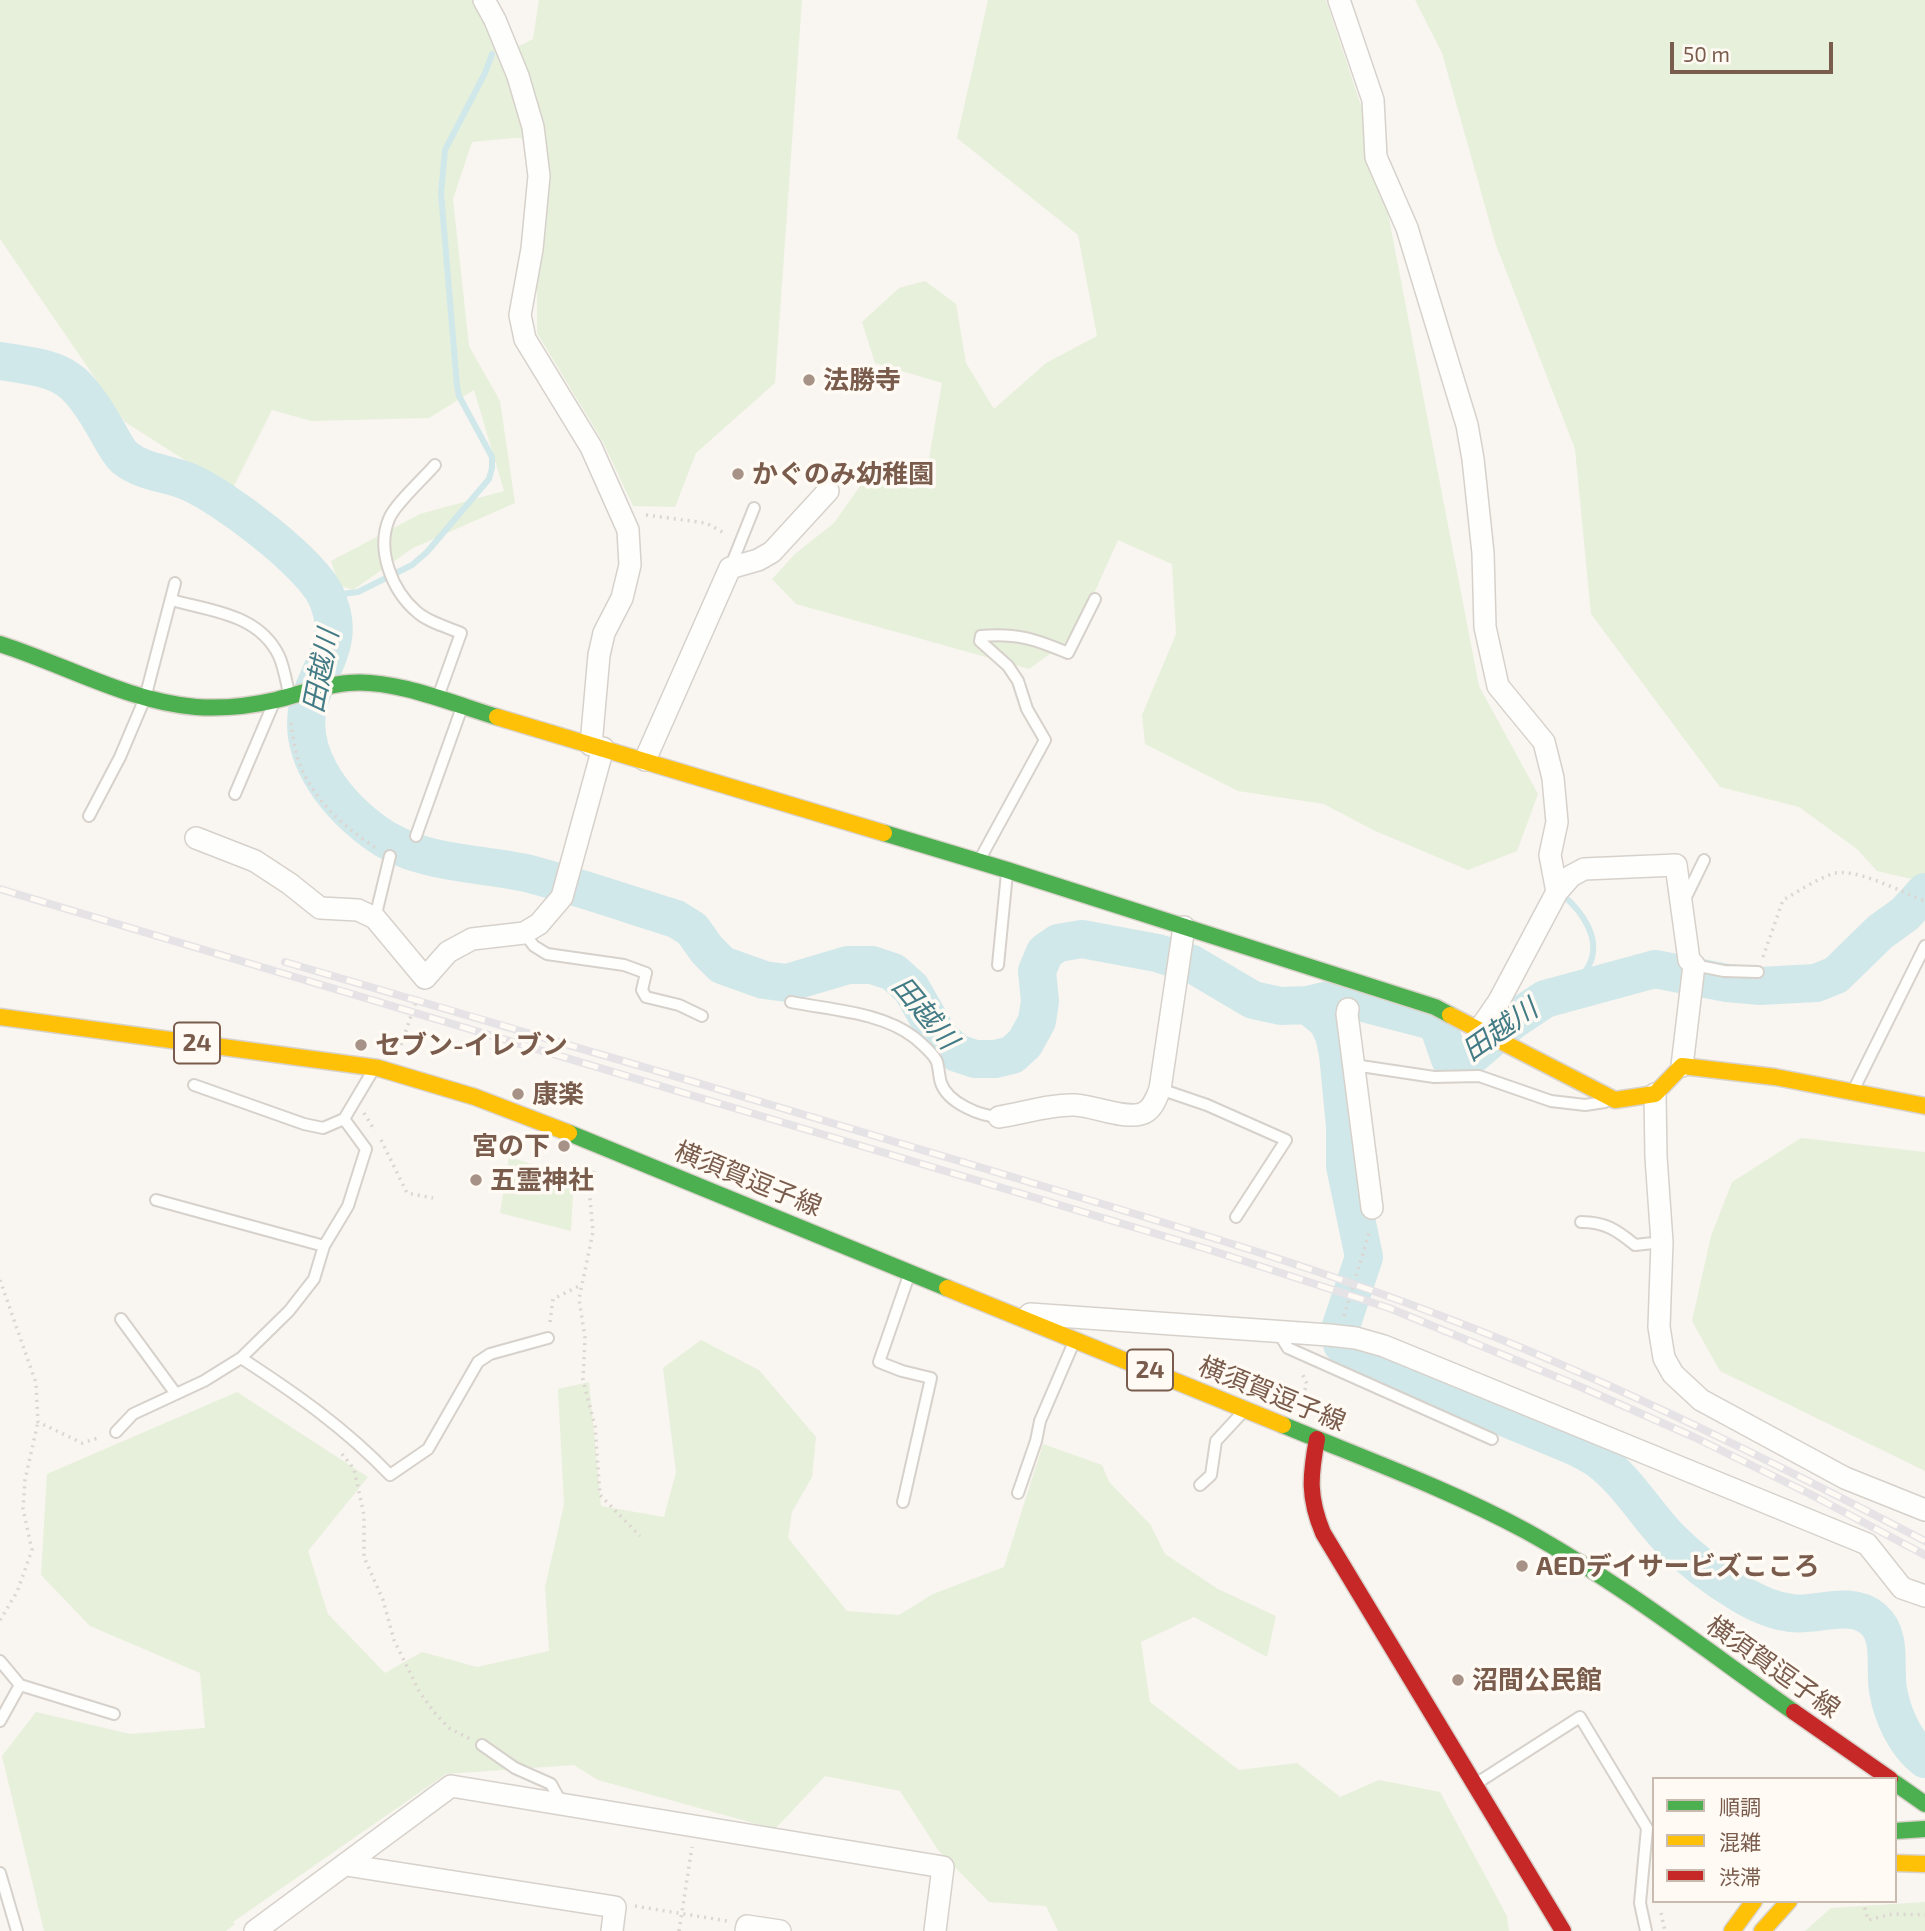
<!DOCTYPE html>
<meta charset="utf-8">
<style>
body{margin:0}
#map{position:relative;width:1925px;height:1931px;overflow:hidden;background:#f9f5f0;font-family:"Exo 2","Noto Sans JP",sans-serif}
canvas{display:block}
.legend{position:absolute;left:1652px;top:1777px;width:245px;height:126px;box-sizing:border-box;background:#fffaf3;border:2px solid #cabbb1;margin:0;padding:9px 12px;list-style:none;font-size:21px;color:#7a5c4d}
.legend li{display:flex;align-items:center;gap:14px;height:35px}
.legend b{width:35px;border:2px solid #cabbb1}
.scale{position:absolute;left:1670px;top:42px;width:163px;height:32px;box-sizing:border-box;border:4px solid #7a5c4d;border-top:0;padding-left:9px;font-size:21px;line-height:24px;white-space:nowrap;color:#7a5c4d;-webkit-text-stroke:5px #fffaf3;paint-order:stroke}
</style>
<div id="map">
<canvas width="1925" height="1931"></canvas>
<ul class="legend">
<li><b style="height:9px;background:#4caf50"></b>順調</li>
<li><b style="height:9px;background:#ffc107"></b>混雑</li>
<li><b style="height:9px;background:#c62828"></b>渋滞</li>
</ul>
<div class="scale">50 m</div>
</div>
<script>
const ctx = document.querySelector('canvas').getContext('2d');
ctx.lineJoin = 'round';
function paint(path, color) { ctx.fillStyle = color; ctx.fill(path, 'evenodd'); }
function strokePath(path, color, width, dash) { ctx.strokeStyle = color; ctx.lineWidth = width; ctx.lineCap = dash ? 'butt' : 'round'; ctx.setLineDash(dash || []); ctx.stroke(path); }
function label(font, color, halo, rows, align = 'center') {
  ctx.font = font + ' "Exo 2","Noto Sans JP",sans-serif'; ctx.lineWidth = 7; ctx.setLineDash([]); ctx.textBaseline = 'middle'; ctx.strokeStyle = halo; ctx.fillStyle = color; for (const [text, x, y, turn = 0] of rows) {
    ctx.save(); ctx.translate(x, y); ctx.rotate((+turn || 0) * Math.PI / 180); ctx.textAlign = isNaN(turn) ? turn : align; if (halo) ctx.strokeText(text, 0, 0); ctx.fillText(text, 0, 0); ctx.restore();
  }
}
const green = new Path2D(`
 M0 0H480V19L487 22 498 57 533 39 539 0H802L775 383 696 453 675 507 633 506 603 442 537 333V260L546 139 514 138 472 142 453 199 469 346 500 401 515 503 413 548 353 590 339 585 331 561 420 514 504 491 474 390 429 418 311 421 272 410 232 490 125 422 0 239Z
 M988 0H1326L1376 151 1479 686 1538 794 1517 851 1468 870 1373 830 1324 804 1238 791 1145 744 1142 715 1176 634 1172 564 1118 540 1075 636 1029 669 796 604 772 579 795 554 834 523 868 475 928 464 942 383 875 363 862 322 899 288 925 281 956 304 966 363 994 409 1046 363 1097 336 1078 235 957 138Z
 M1415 0H1925V882L1877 871 1857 849 1799 807 1720 787 1591 614 1575 449 1496 245 1442 53Z
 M1801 1138 1925 1152V1471L1720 1371 1692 1321 1711 1236 1732 1182Z
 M509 1157 574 1177 571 1231 500 1213Z
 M701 1340 759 1370 816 1437 812 1477 792 1512 788 1538 847 1611 899 1615 933 1594 1004 1567 1043 1444 1102 1465 1109 1482 1150 1524 1165 1554 1218 1589 1276 1616 1267 1657 1194 1617 1141 1642 1150 1702 1239 1770 1297 1763 1340 1797 1379 1780 1440 1792 1507 1916 1509 1931H1058L1046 1906 989 1902 938 1850 900 1791 825 1776 775 1829 598 1780 574 1765 446 1774 233 1922 235 1924 226 1931H44L2 1756 36 1712 130 1734 205 1728 200 1673 90 1626 41 1575 47 1474 237 1392 368 1477 308 1551 328 1614 385 1673 422 1652 477 1667 549 1651 545 1587 564 1505 558 1389 589 1382 601 1506 664 1517 676 1472 663 1368Z
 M1925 1902V1931H1805L1831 1908Z`);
const stream = new Path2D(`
 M326 596 358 592 412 565 427 552 489 479 492 468V457L459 396 457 386 441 193 445 150 485 73 492 54
 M1564 896C1582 912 1601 938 1590 963 1585 973 1578 982 1572 992`);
const river = new Path2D(`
 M0 361C58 370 71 370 102 422 109 433 116 450 125 458 144 473 168 473 189 482 224 497 310 562 326 596 345 638 325 658 311 696 292 749 333 801 373 831 417 865 478 862 530 874 579 887 628 904 676 919L692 929 707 950 722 965 764 980 787 983 848 965H872L893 972 911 988 939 1037 957 1053 975 1059H995L1012 1055 1025 1043 1037 1021 1040 1001 1037 971 1045 952 1058 943 1082 939 1157 953 1192 964 1253 1000 1281 1006 1308 1005 1341 997 1437 1022 1450 1059 1463 1063 1512 1021 1545 999 1655 969 1727 983 1760 986 1816 983 1836 975 1880 932 1905 914 1925 892
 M1308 1005 1327 1021 1334 1035 1338 1054 1345 1126V1166L1364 1257 1340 1329 1342 1344 1356 1356 1576 1447C1584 1451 1592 1455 1599 1460 1627 1481 1646 1514 1670 1539 1691 1560 1716 1579 1741 1594 1756 1603 1773 1611 1791 1613 1817 1617 1849 1599 1873 1619 1893 1636 1884 1668 1888 1690 1892 1714 1905 1744 1925 1759`);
const path = new Path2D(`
 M646 515 706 523 726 534
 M291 723C293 734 294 746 297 756 309 796 342 826 376 848
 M1763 957 1783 900C1799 891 1815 880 1832 874 1854 866 1903 893 1925 901
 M401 1045 418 996
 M364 1113 375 1131
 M381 1140 407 1193 433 1198
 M594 1171 589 1188 593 1232 579 1299 585 1338 583 1380 595 1426 600 1495 640 1536
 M0 1280 36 1383 38 1422 82 1443 101 1437
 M1344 1316 1370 1230
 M550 1322 553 1299 581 1285
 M1300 1403 1307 1384 1301 1371
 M342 1454 354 1469 364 1515V1557L383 1600 394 1640 419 1691 434 1712 449 1728 470 1739
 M0 1620 17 1592 32 1550 23 1509 25 1480 38 1422
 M1863 1901 1868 1920 1893 1914 1925 1915
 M635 1906 727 1921
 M1661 1913 1665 1931
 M679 1931 692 1847`);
const lane = new Path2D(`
 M435 465C424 478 394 505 389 519 376 550 392 591 417 612 428 622 447 627 461 633L438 697
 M730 568 754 508
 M171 600C211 611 259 614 279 656 284 667 286 681 289 693
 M235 794 272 707
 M89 816 120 757 145 698 175 583
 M416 836 461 710
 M980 859 1045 740 1027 709 1018 681 1008 666 980 641 981 636C1017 633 1035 639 1068 653L1095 599
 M1685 899 1704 860
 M375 918 390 856
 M524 933 534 946 547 954 624 965 646 973 642 990 646 997 679 1005 702 1016
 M998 965 1007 873
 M1694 965 1724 971 1758 972
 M791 1002C831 1010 882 1012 915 1038 922 1044 934 1054 937 1062 939 1069 939 1077 941 1083 948 1103 980 1116 999 1117
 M1354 1065 1434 1077 1479 1076 1551 1101 1585 1105 1605 1102
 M194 1085 304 1124 323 1128 344 1119
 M1160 1089 1207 1105 1286 1140 1236 1217
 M1853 1091 1925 946
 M156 1200 324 1246
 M1581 1222C1605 1222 1617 1230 1635 1245L1662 1242
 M121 1319 176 1394
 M1278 1332 1288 1348 1492 1439
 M241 1358C295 1393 345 1428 390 1475L428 1449 478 1362 490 1354 548 1338
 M116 1432 133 1414 204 1381 241 1358 289 1311 314 1279 324 1246 348 1206 366 1149 344 1119 372 1072
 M1200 1485 1211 1475 1216 1441 1241 1414
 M1018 1493 1036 1441 1040 1421 1074 1342
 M903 1502 931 1378 902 1371 879 1362 908 1278
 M0 1661 20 1685 114 1714
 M0 1721 20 1685
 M482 1745 515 1768 551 1784 562 1804
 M1477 1783 1580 1717 1647 1828 1640 1903 1646 1931
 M0 1873 17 1931`);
const street = new Path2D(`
 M484 0 495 20 518 76 533 127 539 176 532 249 520 315 525 339 591 447 628 530 630 565 622 598 604 633 599 655 591 745
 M1339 0 1373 100 1376 157 1407 228 1467 425 1473 459 1483 553 1485 627 1498 686 1544 742 1553 778 1557 822 1550 855 1557 892
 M645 760 730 568 758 560 772 552 828 491
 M196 838 255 861 290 884 320 908 358 910 375 918 425 978 448 952 472 939 524 933 539 924 562 897 603 748
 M1348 1009 1347 1014 1372 1208
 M1479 1030 1499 1001 1557 892 1571 876 1584 869 1676 865 1689 960 1694 965 1682 1066
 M1655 1094 1656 1157 1662 1242 1659 1327 1664 1358 1673 1374 1701 1400 1845 1478 1925 1510
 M999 1117C1024 1113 1051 1104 1075 1105 1094 1106 1123 1119 1141 1114 1152 1111 1156 1099 1160 1089L1184 927
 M1030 1314 1329 1335 1356 1338 1384 1346 1867 1544 1902 1588 1925 1596
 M346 1865 615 1907 612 1931
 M255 1931 451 1786 943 1867 935 1931
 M746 1931 747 1926 780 1931`);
const fast = new Path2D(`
 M0 644C66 665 127 701 196 707 223 709 250 706 276 700 300 694 323 685 348 683 392 678 454 704 497 717
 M884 833 1007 870 1435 1007 1450 1015
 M569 1133 947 1288
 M1283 1425C1365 1459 1448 1489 1526 1531 1620 1583 1706 1650 1794 1712
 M1895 1783 1925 1804
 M1895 1831 1925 1829`);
const slow = new Path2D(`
 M497 717 884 833
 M1450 1015 1615 1100 1655 1094 1682 1066 1775 1077 1925 1106
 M0 1017 378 1068 475 1097 569 1133
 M947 1288 1283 1425
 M1895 1863 1925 1864
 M1732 1931 1754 1901
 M1762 1931 1789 1901`);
const jam = new Path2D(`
 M1317 1439C1310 1476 1308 1497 1323 1533L1563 1931
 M1794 1712 1890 1779`);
const rail = new Path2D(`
 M0 889 1207 1249 1389 1308 1574 1384 1694 1437 1810 1494 1925 1555
 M285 962C513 1028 739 1095 966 1163 1131 1213 1297 1260 1457 1322 1618 1384 1773 1462 1925 1541`);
const markers = [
 [809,380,7,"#a69286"],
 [738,474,7,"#a69286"],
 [361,1045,7,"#a69286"],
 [518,1094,7,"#a69286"],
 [564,1146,7,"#a69286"],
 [476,1180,7,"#a69286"],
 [1522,1566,7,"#a69286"],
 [1458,1680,7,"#a69286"]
];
const shields = [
 [197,1043,46],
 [1150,1370,46]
];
const shieldNames = [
 ["24",197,1043],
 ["24",1150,1370]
];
const poiNames = [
 ["法勝寺",823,380],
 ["かぐのみ幼稚園",752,474],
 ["セブン-イレブン",375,1045],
 ["康楽",532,1094],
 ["宮の下",550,1146,"right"],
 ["五霊神社",490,1180],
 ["AEDデイサービズこころ",1536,1566],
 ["沼間公民館",1472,1680]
];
const streetNames = [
 ["横須賀逗子線",748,1179,22],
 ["横須賀逗子線",1272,1394,22],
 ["横須賀逗子線",1773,1667,35]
];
const waterNames = [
 ["田越川",321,671,-79],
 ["田越川",925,1013,50],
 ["田越川",1500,1030,-35]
];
paint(green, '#e7f0db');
strokePath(stream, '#d0e8ea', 6);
strokePath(river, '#d0e8ea', 38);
strokePath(lane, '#d7d1cb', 14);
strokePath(street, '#d7d1cb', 24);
strokePath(fast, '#d9d2cb', 19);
strokePath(slow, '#d9d2cb', 19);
strokePath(jam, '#d9d2cb', 19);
strokePath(path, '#dcd5d0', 3.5, [2, 5]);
strokePath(lane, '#fefefd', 10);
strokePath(street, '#fefefd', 21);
strokePath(fast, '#4caf50', 16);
strokePath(slow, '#ffc107', 16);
strokePath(jam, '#c62828', 16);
strokePath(rail, '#e6e3e7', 8);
strokePath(rail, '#fffaf3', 5, [16]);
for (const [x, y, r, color] of markers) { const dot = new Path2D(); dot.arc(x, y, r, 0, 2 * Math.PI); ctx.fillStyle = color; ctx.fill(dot); strokePath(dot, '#fffaf3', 2.5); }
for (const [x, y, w] of shields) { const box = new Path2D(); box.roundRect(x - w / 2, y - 20.5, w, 41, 5); ctx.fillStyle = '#fffaf3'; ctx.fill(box); strokePath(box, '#7a5c4d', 2); }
label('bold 24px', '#7a5c4d', null, shieldNames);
label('bold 26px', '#7a5c4d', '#fffaf3', poiNames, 'left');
label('26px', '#7a5c4d', '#fffaf3', streetNames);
label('italic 28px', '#437c86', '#fffaf3', waterNames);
</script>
